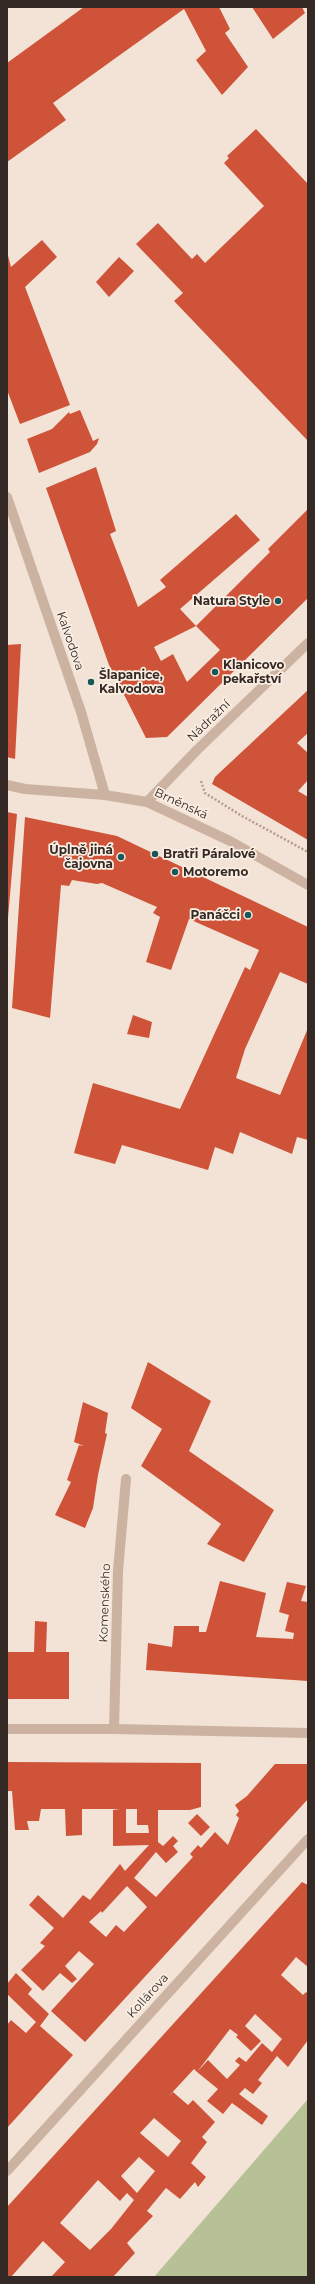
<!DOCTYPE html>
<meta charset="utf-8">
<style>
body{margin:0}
#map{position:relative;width:315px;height:2284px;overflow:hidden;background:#f2e3d6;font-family:Montserrat,sans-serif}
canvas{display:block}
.frame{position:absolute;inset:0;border:8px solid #342925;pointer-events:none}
</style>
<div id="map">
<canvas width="315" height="2284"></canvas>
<div class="frame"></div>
</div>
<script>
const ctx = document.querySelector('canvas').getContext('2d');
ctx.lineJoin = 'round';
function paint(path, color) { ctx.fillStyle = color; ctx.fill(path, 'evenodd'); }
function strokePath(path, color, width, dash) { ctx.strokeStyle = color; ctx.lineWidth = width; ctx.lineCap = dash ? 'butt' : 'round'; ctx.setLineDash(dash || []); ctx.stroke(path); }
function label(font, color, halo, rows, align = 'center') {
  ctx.font = font + ' Montserrat,sans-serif'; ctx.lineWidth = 3.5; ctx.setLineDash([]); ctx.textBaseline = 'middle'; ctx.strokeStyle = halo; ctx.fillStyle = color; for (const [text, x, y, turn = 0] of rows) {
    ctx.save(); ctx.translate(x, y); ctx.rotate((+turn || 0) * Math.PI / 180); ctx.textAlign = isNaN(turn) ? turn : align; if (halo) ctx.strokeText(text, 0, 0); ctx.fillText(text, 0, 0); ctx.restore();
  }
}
const green = new Path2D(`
 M308 2099V2277H154Z`);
const building = new Path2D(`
 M84 7H219L230 29 225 33 248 67 222 95 196 60 206 51 184 9 53 103 66 120 7 162V63Z
 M252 7H302L305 13 273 39Z
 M256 129 308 184V441L174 301 183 293 136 244 158 223 192 259 197 254 205 263 264 206 224 163 229 158 227 156Z
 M42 240 57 257 25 287 70 405 20 424 7 390V252L11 267Z
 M119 257 134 271 109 297 96 282Z
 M80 410 93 441 99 438 97 444 90 452 39 473 27 439 52 429 69 412 70 414Z
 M96 467 116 531 110 534 138 607 166 587 160 580 236 514 260 540 180 609 196 626 154 647 161 661 173 654 187 682 220 650 196 626 270 552 268 549 308 509V598L167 737 146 738 109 665 46 488Z
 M21 644 15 759 7 757V645Z
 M308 690V733L297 743 308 753V780L298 791 308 797V840L212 784 215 777Z
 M7 812 17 814 8 918H7Z
 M25 817 117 836 308 927V984L280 972 245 1049 236 1078 280 1095 308 1028V1140L297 1137 292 1154 240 1132 233 1154 215 1147 208 1170 122 1145 115 1164 74 1153 93 1083 180 1109 245 967 250 970 259 950 189 919 171 970 146 962 160 917 153 913 157 907 102 883 97 884 72 880 69 886 61 885 50 1018 12 1008Z
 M133 1015 152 1022 149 1038 127 1034Z
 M148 1362 211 1401 189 1451 274 1510 244 1562 207 1544 221 1524 141 1466 162 1429 131 1408Z
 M83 1402 108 1413 105 1433 107 1434 98 1475 93 1508 85 1528 55 1515 71 1482 67 1480 79 1445 84 1446 74 1442Z
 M220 1581 266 1593 256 1637 293 1639 292 1646 294 1633 285 1631 289 1615 279 1612 287 1582 306 1586 301 1601 308 1602V1681L146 1670 148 1643 172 1647 174 1626H199V1632H206Z
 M35 1621 47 1622 46 1652H69V1699H7V1652H34Z
 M7 1762 201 1763V1807L190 1810H158V1842L163 1846 173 1836 178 1841 173 1846 178 1852 166 1863 156 1852 134 1878 156 1897 193 1857 190 1854 198 1845 201 1848 215 1832 228 1845 239 1818 236 1815 239 1811 235 1805 247 1796 275 1764H308V1799L85 2042 51 2011 94 1964 79 1951 65 1966 77 1979 72 1983 60 1973 43 1991 21 1970 45 1946 40 1943 54 1928 29 1905 38 1895 63 1918 83 1895 90 1900 120 1864 125 1871 149 1845 113 1846V1810L120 1809H82V1835L66 1836 65 1809H41L39 1821H27L29 1830H15L12 1791H7ZM126 1809H137V1825H148L149 1833H126ZM127 1886 147 1907 124 1932 116 1925 106 1937 89 1922 101 1911 102 1913Z
 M197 1814 210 1827 201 1836 188 1823Z
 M302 1882 308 1885V1967L296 1957 281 1975 303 1995 306 1992 308 1994V2040L288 2067 277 2056 258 2080 262 2083 253 2094 245 2088 239 2094 268 2116 262 2125 232 2103 223 2114 207 2101 218 2089 197 2072 208 2060 227 2079 240 2065 235 2061 239 2057 246 2062 262 2043 272 2052 282 2039 255 2014 245 2026 261 2041 251 2051 236 2037 238 2035 230 2029 197 2072 194 2069 168 2097 173 2092 188 2105 193 2100 215 2122 202 2137 207 2142 191 2163 206 2177 198 2187 195 2182 180 2199 166 2188 147 2211 153 2216 127 2243 135 2253 113 2277H51L65 2262 43 2241 11 2277H7V2207ZM154 2118 181 2141 168 2157 140 2133ZM139 2157 155 2171 137 2193 121 2176ZM98 2180 120 2201 127 2193 134 2200 111 2229 90 2250 60 2223Z
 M16 1973 32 1989 28 1994 49 2014 40 2026 73 2055 7 2128V2025L11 2020 26 2033 36 2022 7 1994V1984Z`);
const path = new Path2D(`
 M201 781 205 793 242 816 308 852`);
const minor = new Path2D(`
 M7 497 81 712 105 795
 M7 1729H114L308 1733
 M114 1729 118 1571 126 1479
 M7 2171 308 1839`);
const tertiary = new Path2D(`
 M7 785 25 789 105 795 147 802 230 841 308 885
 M147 802 197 750 308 643`);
const markers = [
 [278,601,4,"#185858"],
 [215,672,4,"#185858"],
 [91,682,4,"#185858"],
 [155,854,4,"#185858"],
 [121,857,4,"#185858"],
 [175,872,4,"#185858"],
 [248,915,4,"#185858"]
];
const poiNames = [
 ["Natura Style",270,601,"right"],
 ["Klanicovo",223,665],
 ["pekařství",223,679],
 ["Šlapanice,",99,675],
 ["Kalvodova",99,689],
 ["Úplně jiná",113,850,"right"],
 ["čajovna",113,864,"right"],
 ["Bratři Páralové",163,854],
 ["Motoremo",183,872],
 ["Panáčci",240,915,"right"]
];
const streetNames = [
 ["Kalvodova",70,641,71],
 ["Nádražní",209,721,-44],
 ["Brněnská",181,804,25],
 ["Komenského",105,1603,-88],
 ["Kollárova",148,1996,-48]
];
paint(green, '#b6c295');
paint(building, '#ce5338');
strokePath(path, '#b69b8c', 2.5, [2, 2]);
strokePath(minor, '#cbb2a1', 10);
strokePath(tertiary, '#cbb2a1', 10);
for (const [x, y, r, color] of markers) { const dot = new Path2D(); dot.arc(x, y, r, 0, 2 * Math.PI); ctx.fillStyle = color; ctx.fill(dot); strokePath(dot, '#faede2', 1.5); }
label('bold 12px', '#342925', '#faede2', poiNames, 'left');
label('12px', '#342925', '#faede2', streetNames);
</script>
